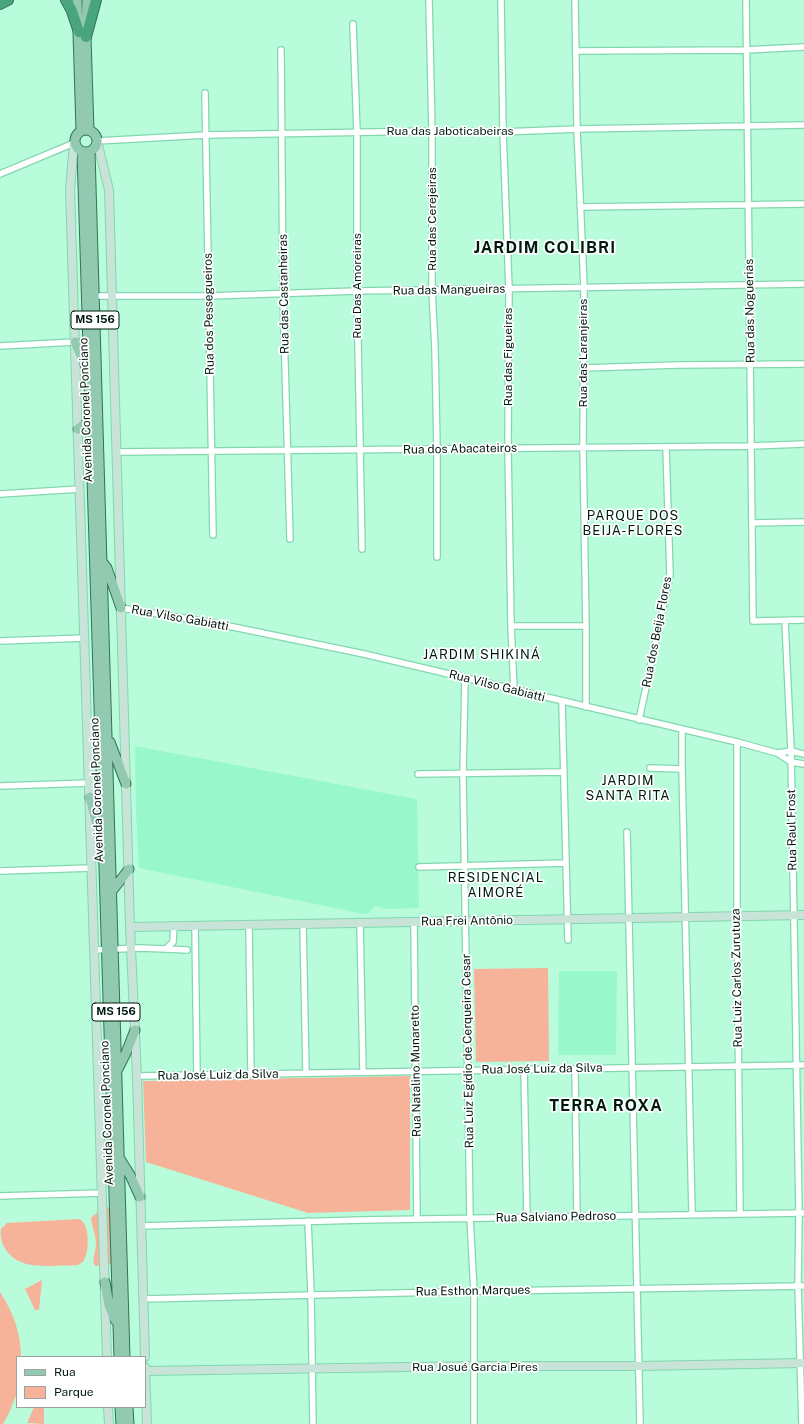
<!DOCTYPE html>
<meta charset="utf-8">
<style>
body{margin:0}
#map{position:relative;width:804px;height:1424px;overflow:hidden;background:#b9fcdb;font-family:"Public Sans",sans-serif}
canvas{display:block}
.legend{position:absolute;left:16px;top:1356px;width:130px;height:52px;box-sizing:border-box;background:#fff;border:1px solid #99a39f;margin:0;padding:5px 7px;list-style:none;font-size:12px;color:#011a0f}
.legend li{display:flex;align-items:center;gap:8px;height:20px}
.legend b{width:20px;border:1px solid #99a39f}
</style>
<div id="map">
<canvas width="804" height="1424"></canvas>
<ul class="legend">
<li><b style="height:5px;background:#92c9b1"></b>Rua</li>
<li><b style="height:11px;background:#f6b399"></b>Parque</li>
</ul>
</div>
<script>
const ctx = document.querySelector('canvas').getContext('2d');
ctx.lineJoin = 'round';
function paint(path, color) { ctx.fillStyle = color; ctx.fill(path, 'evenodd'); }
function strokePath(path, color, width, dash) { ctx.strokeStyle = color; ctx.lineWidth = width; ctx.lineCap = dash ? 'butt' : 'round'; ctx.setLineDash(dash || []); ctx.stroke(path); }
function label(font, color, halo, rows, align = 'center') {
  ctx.font = font + ' "Public Sans",sans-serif'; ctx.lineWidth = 3.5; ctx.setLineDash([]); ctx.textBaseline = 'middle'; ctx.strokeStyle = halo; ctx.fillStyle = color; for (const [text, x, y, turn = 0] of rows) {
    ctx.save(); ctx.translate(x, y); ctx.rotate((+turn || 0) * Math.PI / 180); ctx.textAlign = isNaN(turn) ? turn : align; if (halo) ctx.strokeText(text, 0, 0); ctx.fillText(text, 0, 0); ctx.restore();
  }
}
const built = new Path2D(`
 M135 746 416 799 417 800 419 908 389 909 375 906 369 913 364 914 139 868 136 812Z
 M559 971H617L616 1055H558Z`);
const green = new Path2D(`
 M548 968 549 1061 476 1062 474 969Z
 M410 1076V1210L308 1213 146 1162 143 1081Z
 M108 1207 110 1208 112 1264 95 1266C91 1259 96 1252 96 1244 96 1235 92 1227 91 1218L102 1208Z
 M79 1219C90 1223 89 1249 85 1258 84 1262 81 1263 78 1265 70 1266 61 1265 53 1266 34 1266 15 1266 4 1247 1 1241 0 1235 1 1229L7 1223Z
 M42 1280 39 1310H35L25 1289Z
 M0 1292C13 1312 21 1333 21 1357H17V1393L9 1413 3 1424H0Z
 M34 1407H44V1424L27 1423Z`);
const street = new Path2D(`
 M429 0 432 131V290L435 349 437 449V557
 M501 0 503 132 509 289 508 449 511 626 514 689
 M575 0 577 129 584 287 583 448 586 626V707
 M746 0 753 621 804 620
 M353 24 357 132V291L362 549
 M281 50 283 294 290 539
 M576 51 746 50 804 47
 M205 93 213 535
 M97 141 206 135 432 131 503 132 577 129 804 125
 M0 174 74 143
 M580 207 804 204
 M94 296H209L357 291 804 284
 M0 346 75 342
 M583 368 677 365 804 364
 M117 452 751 446 804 444
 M0 494 80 489
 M752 523 804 522
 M121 608 214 623 364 654 737 742 777 753 791 762 804 764
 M785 621 791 751 799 1213 798 1286 802 1424
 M511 626H586
 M0 641 85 638
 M465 678 463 774 470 1218 474 1292V1424
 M562 702 568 940
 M639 720 670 575 666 447
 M682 730V769L692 1214
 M737 742V917L740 1214
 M777 753 791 751 804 754
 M650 768 682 769
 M418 774 564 772
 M0 786 89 783
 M627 832 640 1424
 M419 867 566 863
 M0 871 92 868
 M414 922 417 1219
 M360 923 363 1072
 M303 924 306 1073
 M249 925 251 1074
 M195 926 197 1075
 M166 949 187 950
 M95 950 140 948 166 949 173 942 174 926
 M575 1069 577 1216
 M524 1070 527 1217
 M137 1076 804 1065
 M0 1196 102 1193
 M308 1221 311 1294 313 1424
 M141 1226 362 1220 804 1213
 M143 1299C363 1293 584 1289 804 1286`);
const secondary = new Path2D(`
 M97 141 109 190 130 927 137 1076 145 1357
 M74 143 70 190 107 1357
 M130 927 804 915
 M145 1367 147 1424
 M145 1371 475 1366H639L804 1363
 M108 1407 109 1424`);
const primary = new Path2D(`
 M77 0 81 130
 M87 0 86 37 89 130
 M75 141a11 11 0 1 1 22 0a11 11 0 1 1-22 0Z
 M90 151 125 1357
 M82 152 119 1357
 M75 342 87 369
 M78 429C83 425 89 420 95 424
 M103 563 107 568 121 608
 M110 742 126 784
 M90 797 99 833
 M112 891 129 869
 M118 1069 126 1053 135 1030
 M120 1159 130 1175 140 1197
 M105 1282 109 1305 115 1320
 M120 1407 121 1424
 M128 1407 129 1424`);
const highway = new Path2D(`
 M66 0 72 11 79 32
 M0 4 8 0
 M86 37 96 0`);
const shields = [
 [95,320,48],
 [116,1012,48]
];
const shieldNames = [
 ["MS 156",95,320],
 ["MS 156",116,1012]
];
const streetNames = [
 ["Rua das Jaboticabeiras",450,131],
 ["Rua das Cerejeiras",432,219,-90],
 ["Rua Das Amoreiras",357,286,-90],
 ["Rua das Mangueiras",449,290,-1],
 ["Rua das Castanheiras",284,294,-91],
 ["Rua das Noguerias",750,311,-91],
 ["Rua dos Pessegueiros",209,314,-91],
 ["Rua das Laranjeiras",583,353,-90],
 ["Rua das Figueiras",508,357,-90],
 ["Avenida Coronel Ponciano",86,410,-92],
 ["Rua dos Abacateiros",460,449,-1],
 ["Rua Vilso Gabiatti",180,618,10],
 ["Rua dos Beija Flores",657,632,-79],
 ["Rua Vilso Gabiatti",497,686,14],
 ["Avenida Coronel Ponciano",97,790,-92],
 ["Rua Raul Frost",792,830,-91],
 ["Rua Frei Antônio",467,921,-1],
 ["Rua Luiz Carlos Zurutuza",737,978,-91],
 ["Rua Luiz Egídio de Cerqueira Cesar",468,1051,-91],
 ["Rua José Luiz da Silva",542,1069,-1],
 ["Rua Natalino Munaretto",416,1071,-91],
 ["Rua José Luiz da Silva",218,1075,-1],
 ["Avenida Coronel Ponciano",107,1113,-92],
 ["Rua Salviano Pedroso",556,1217,-1],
 ["Rua Esthon Marques",473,1291,-1],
 ["Rua Josué Garcia Pires",475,1367]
];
const neighbourhoodNames = [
 ["PARQUE DOS",633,516],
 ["BEIJA-FLORES",633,531],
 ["JARDIM SHIKINÁ",482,655],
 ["JARDIM",628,781],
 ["SANTA RITA",628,796],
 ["RESIDENCIAL",496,878],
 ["AIMORÉ",496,893]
];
const districtNames = [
 ["JARDIM COLIBRI",545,248],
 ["TERRA ROXA",606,1106]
];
paint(built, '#99f8cb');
paint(green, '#f6b399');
strokePath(street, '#82d7af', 8);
strokePath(secondary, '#82d7af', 10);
strokePath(primary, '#307456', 11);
strokePath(highway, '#307456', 12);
strokePath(street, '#fff', 5.5);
strokePath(secondary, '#c8e4d8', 8);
strokePath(primary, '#92c9b1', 9);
strokePath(highway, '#49a57d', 10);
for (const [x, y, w] of shields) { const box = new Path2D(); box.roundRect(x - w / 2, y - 9, w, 18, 3); ctx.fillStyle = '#fff'; ctx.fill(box); strokePath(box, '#011a0f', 1); }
label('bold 11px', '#011a0f', null, shieldNames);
label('12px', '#011a0f', '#fff', streetNames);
ctx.letterSpacing = '1px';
label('13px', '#011a0f', '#fff', neighbourhoodNames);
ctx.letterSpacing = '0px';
ctx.letterSpacing = '1px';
label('bold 16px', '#011a0f', '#fff', districtNames);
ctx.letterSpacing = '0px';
</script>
